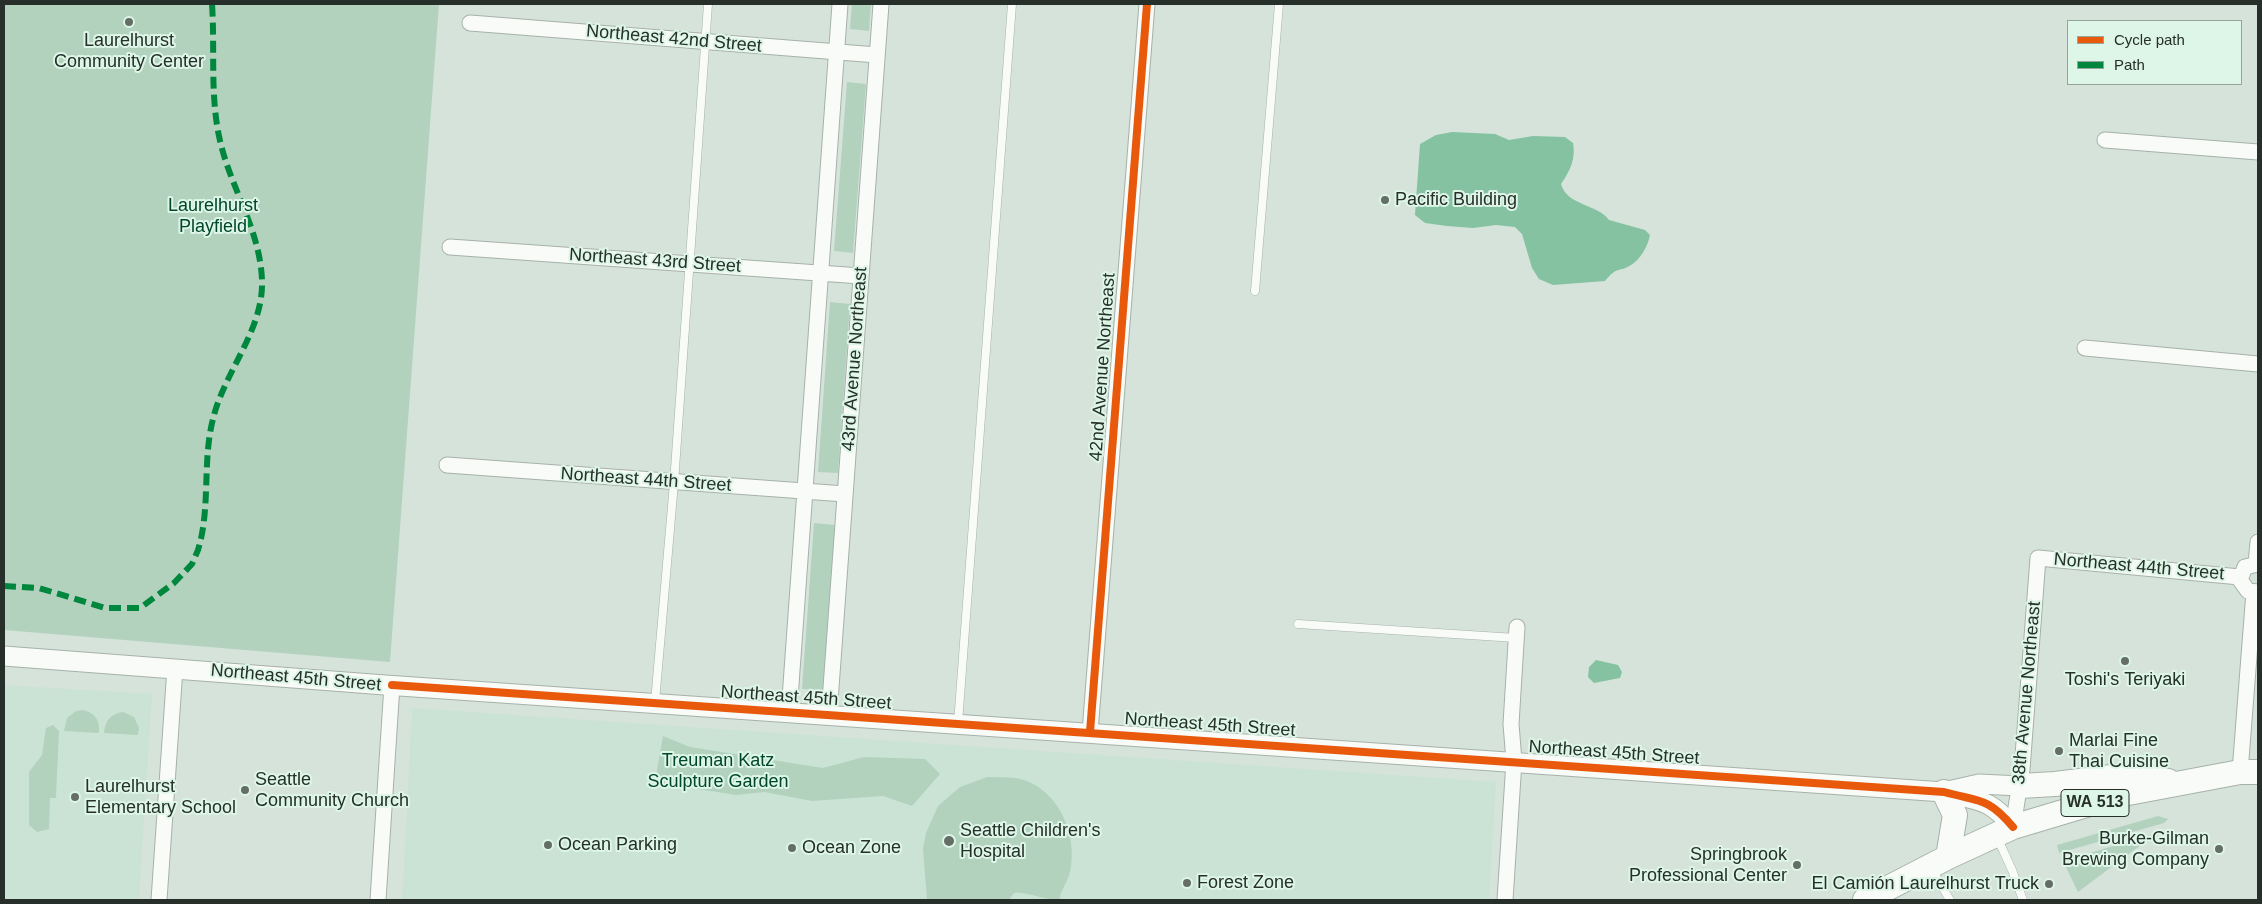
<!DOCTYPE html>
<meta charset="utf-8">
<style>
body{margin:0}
#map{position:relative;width:2262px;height:904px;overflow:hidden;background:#d6e3da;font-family:Helvetica,sans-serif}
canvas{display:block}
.frame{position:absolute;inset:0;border:5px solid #262f29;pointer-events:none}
.legend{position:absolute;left:2067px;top:20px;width:175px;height:65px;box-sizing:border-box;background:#ddf6e7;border:1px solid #94a69b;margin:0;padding:6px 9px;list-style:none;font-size:15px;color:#262f29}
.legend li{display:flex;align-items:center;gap:10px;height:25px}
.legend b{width:25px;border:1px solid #94a69b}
</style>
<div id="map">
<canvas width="2262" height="904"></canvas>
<div class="frame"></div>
<ul class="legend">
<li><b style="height:6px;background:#e8590c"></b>Cycle path</li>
<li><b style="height:6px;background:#00873e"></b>Path</li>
</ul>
</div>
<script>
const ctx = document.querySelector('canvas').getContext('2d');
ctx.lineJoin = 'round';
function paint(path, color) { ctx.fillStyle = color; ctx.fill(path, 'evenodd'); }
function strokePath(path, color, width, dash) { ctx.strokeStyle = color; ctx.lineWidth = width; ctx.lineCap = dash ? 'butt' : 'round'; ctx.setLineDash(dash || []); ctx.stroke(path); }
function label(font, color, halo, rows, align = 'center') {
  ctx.font = font + ' Helvetica,sans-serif'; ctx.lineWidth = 4; ctx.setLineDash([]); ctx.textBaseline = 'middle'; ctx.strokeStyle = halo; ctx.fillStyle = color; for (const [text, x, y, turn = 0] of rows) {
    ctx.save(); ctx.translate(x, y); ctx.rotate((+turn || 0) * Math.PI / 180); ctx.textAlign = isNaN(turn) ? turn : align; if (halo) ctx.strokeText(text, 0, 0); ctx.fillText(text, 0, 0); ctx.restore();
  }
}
const built = new Path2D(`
 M4 685 152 694 139 900H4Z
 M412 708 1496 782 1489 900H402Z`);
const green = new Path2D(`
 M4 4H439L390 662 4 630Z
 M852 4H871L869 31 850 29Z
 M847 82 866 84 853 253 834 251Z
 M830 302 850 304 838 473 818 472Z
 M814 523 835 525 823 690 802 689Z
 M83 710C95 713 100 720 99 733L64 731 67 718 76 711Z
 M123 712 134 717 139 728 138 735 104 733C105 721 110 714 123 712Z
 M53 725 59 731 56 798H50L49 829 37 832 29 825V772L42 755 46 728Z
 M663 736 690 747 823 768 864 757 925 759 940 774 912 806 883 796 812 801 764 792 736 795 655 782Z
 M987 777C996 777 1006 777 1015 778 1055 784 1077 830 1071 867 1070 877 1063 887 1060 896V900C1045 900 1025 891 1014 893L1009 900H927L923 849 926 833 938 806 960 787Z
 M2158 816 2168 819 2164 823 2059 853 2057 845Z
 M2157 833 2078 892 2063 861Z`);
const water = new Path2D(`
 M1452 132 1495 134 1509 140 1533 136 1565 137 1573 143C1576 159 1570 171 1561 184 1567 206 1598 204 1609 220L1645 230 1650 235C1648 246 1640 260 1631 265 1619 273 1618 265 1605 281L1553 285 1539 279 1532 268 1522 234 1515 227 1496 225 1473 228 1447 226 1425 223 1415 215 1420 144 1436 135Z
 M1596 660 1618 665 1622 672 1620 678 1594 683 1588 677 1589 667Z`);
const service = new Path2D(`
 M1255 291 1279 4
 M1298 624 1516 638
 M655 702 674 483 708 4
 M958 723 1012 4
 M1997 837 2012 870 2023 900
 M1931 868 1950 900`);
const minor = new Path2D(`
 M470 23 877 55
 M2105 140 2258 152
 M450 247 861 276
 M2085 348 2258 364
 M447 465 845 494
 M2256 564 2258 542
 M2258 564 2245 567 2240 580 2248 591 2258 592
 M789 712 840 4
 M829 715 881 4
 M1090 732 1147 4
 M2240 772 2254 592
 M2013 827 2022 769 2038 558 2240 577
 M159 900 175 668
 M378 900 392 685
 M1505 900 1514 761 1511 724 1517 627`);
const tertiary = new Path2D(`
 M4 656 385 685 1944 792C1980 802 1988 797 2013 827
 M1948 791 1979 784 2020 786`);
const primary = new Path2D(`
 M2020 786 2055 784 2136 774 2168 781
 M1944 792 1955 815 1948 857
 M1865 900 1948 857 2013 827 2123 794 2240 772H2258`);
const quiet = new Path2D(`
 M4 586 39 588 105 608H140L174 583 192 564 198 550C211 508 202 461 213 419 224 372 264 330 262 280 260 228 229 186 219 136 210 93 215 48 212 4`);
const cycleway = new Path2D(`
 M392 685 1944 792C1980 802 1988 797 2013 827
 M1090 732 1147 4`);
const markers = [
 [129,22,5,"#646e67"],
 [1385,200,5,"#646e67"],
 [2125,661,5,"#646e67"],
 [2059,751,5,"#646e67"],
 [245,790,5,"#646e67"],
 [75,797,5,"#646e67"],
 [949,841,6,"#646e67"],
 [548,845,5,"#646e67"],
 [792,848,5,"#646e67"],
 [2219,849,5,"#646e67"],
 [1797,865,5,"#646e67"],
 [1187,883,5,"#646e67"],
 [2049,884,5,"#646e67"]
];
const shields = [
 [2095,803,68]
];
const shieldNames = [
 ["WA 513",2095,803]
];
const streetNames = [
 ["Northeast 42nd Street",674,39,5],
 ["Northeast 43rd Street",655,261,4],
 ["43rd Avenue Northeast",855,359,-86],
 ["42nd Avenue Northeast",1103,367,-86],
 ["Northeast 44th Street",646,480,4],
 ["Northeast 44th Street",2139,567,5],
 ["Northeast 45th Street",296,678,5],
 ["38th Avenue Northeast",2027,693,-85],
 ["Northeast 45th Street",806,698,4],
 ["Northeast 45th Street",1210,725,4],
 ["Northeast 45th Street",1614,753,4]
];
const poiNames = [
 ["Laurelhurst",129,41,"center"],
 ["Community Center",129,62,"center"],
 ["Pacific Building",1395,200],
 ["Toshi's Teriyaki",2125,680,"center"],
 ["Marlai Fine",2069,741],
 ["Thai Cuisine",2069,762],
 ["Seattle",255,780],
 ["Community Church",255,801],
 ["Laurelhurst",85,787],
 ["Elementary School",85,808],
 ["Seattle Children's",960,831],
 ["Hospital",960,852],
 ["Burke-Gilman",2209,839,"right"],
 ["Brewing Company",2209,860,"right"],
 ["Ocean Parking",558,845],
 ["Ocean Zone",802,848],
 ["Springbrook",1787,855,"right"],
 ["Professional Center",1787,876,"right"],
 ["Forest Zone",1197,883],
 ["El Camión Laurelhurst Truck",2039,884,"right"]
];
const parkNames = [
 ["Laurelhurst",213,206],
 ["Playfield",213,227],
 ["Treuman Katz",718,761],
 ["Sculpture Garden",718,782]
];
paint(built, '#cbe3d4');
paint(green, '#b2d2be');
paint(water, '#84c2a1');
strokePath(service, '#a6b1aa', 9);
strokePath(minor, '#a6b1aa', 17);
strokePath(tertiary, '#a6b1aa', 21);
strokePath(primary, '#a6b1aa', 26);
strokePath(service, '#f9fbf9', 8);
strokePath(minor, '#f9fbf9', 15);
strokePath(tertiary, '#f9fbf9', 19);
strokePath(primary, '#f9fbf9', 24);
strokePath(quiet, '#00873e', 6, [12, 6]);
strokePath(cycleway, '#e8590c', 8);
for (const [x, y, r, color] of markers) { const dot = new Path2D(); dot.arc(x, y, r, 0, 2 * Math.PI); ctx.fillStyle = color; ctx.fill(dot); strokePath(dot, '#ddf6e7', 2); }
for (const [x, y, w] of shields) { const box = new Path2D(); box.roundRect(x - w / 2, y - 13.5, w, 27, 4); ctx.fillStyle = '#ddf6e7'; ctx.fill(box); strokePath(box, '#262f29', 1); }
label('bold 16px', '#262f29', null, shieldNames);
label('18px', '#262f29', '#ddf6e7', streetNames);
label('18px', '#262f29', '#ddf6e7', poiNames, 'left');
label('18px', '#004629', '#ddf6e7', parkNames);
</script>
